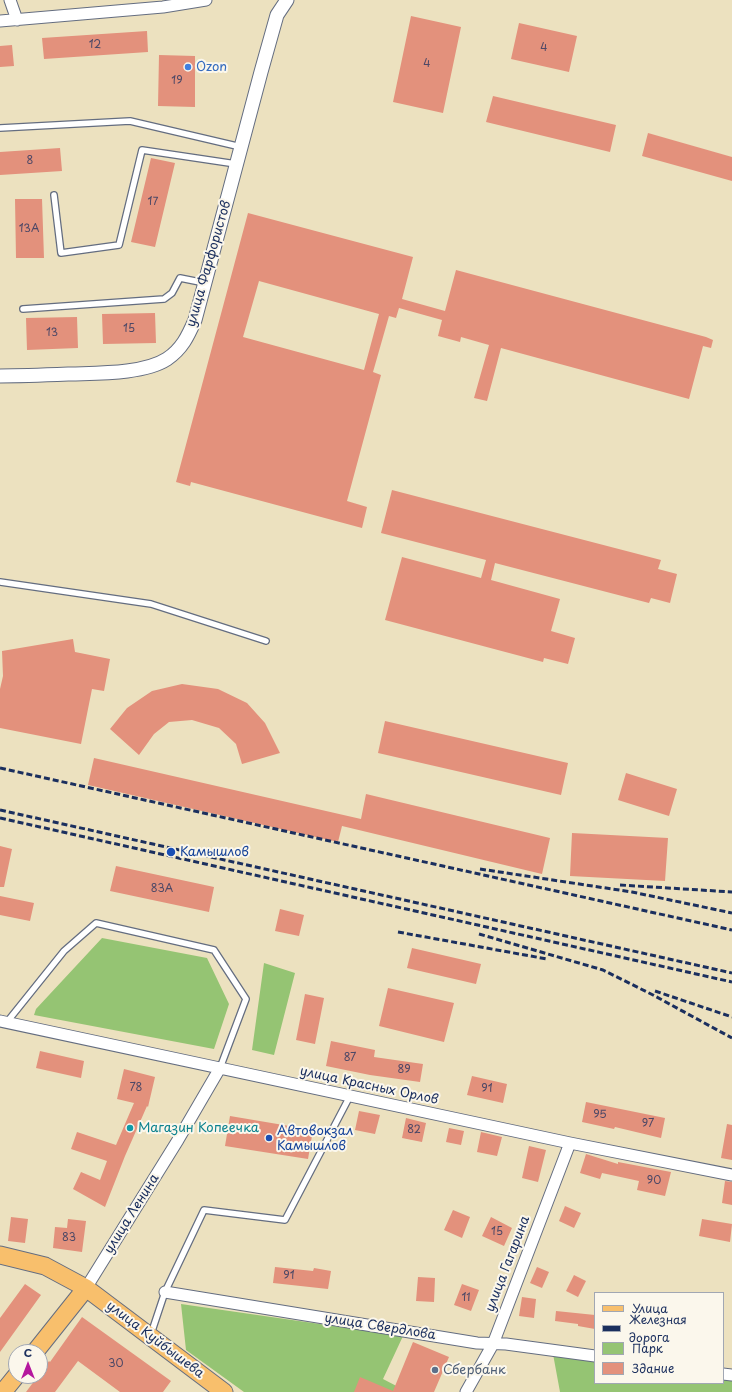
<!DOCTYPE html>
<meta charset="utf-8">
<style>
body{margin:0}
#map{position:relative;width:732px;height:1392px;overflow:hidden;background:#ece1bf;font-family:"Playpen Sans",sans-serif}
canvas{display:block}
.legend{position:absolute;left:594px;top:1292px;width:130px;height:92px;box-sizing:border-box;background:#fbf7ec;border:1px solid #a1a7b3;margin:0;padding:5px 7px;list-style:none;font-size:12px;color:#1b2f5e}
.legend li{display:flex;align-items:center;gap:8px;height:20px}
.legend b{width:20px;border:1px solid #a1a7b3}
.north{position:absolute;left:8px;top:1344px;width:40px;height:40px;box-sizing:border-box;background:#fbf7ec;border:1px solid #a1a7b3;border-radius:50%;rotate:0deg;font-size:11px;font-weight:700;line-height:16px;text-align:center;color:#1b2f5e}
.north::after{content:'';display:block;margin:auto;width:14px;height:18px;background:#b5179e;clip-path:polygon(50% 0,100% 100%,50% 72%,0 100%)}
</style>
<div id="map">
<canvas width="732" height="1392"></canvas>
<ul class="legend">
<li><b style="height:5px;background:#f8bf6c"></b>Улица</li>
<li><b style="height:5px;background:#1b2f5e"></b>Железная дорога</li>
<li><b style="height:11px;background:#95c473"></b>Парк</li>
<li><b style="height:11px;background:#e3917c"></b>Здание</li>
</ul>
<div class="north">С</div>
</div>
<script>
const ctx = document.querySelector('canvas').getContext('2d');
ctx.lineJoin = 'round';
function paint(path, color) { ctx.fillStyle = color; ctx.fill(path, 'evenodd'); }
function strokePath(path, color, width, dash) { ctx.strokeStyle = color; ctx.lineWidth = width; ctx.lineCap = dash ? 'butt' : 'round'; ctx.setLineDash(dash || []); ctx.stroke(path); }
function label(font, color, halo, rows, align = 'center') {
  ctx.font = font + ' "Playpen Sans",sans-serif'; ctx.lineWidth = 4; ctx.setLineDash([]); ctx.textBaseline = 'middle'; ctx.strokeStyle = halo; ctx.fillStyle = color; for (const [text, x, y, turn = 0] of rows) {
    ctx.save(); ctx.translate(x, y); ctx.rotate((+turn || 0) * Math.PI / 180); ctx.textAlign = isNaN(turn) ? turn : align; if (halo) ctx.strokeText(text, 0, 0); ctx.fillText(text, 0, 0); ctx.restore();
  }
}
const green = new Path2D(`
 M102 938 207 958 229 1004 214 1049 34 1015 36 1009Z
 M264 963 295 973 274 1055 252 1050Z
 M181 1304 403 1336 383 1379 408 1392H244L186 1350Z
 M553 1354 595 1360V1383H723V1379L732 1380V1392H560Z`);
const building = new Path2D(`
 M411 16 461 27 443 113 393 102Z
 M519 23 577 36 569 72 511 59Z
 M147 31 148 52 44 59 42 38Z
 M12 45 14 66 0 67V46Z
 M159 55 195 56V107L158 106Z
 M493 96 616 125 610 152 486 122Z
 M648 133 732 157V181L642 156Z
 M60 148 62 171 0 175V152Z
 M151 158 175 163 155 247 131 242Z
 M15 199H42L44 258H16Z
 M248 213 413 257 402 299 445 311 456 270 706 337 713 340 711 348 703 346 689 399 501 348 487 401 474 398 489 345 461 337 460 342 438 336 442 320 399 308 396 318 389 316 373 372 381 375 347 501 367 507 362 528 191 482 190 486 176 482ZM259 281 379 314 364 370 243 337Z
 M155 313 156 343 103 344 102 314Z
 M77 317 78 348 27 350 26 318Z
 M392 490 661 560 658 569 677 574 670 603 651 598 649 603 495 563 491 580 560 599 551 631 575 638 568 664 544 658 543 662 385 620 402 557 481 578 486 560 381 533Z
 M73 639 75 652 110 659 104 691 92 689 81 744 0 728V689L3 676 2 651Z
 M182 684 218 689 247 703 265 723 280 753 242 764 236 744 219 728 192 720 169 722 154 734 139 755 110 729 127 708 152 691Z
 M385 721 568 763 561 795 378 753Z
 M94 758 361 819 366 794 550 838 542 874 342 826 338 842 88 785Z
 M626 773 677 789 669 816 618 800Z
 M572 833 668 838 665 881 570 876Z
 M0 846 12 849 4 887H0Z
 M116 866 214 887 209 912 110 891Z
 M0 896 34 903 30 921 0 915Z
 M280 909 304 915 299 936 275 931Z
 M412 948 481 964 476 984 407 968Z
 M388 988 454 1003 444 1042 379 1026Z
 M305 994 324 998 315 1044 296 1040Z
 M331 1041 375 1050 374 1057 423 1064 420 1082 370 1075 326 1066Z
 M40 1051 84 1061 81 1078 36 1068Z
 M124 1069 155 1077 148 1107 147 1106 125 1156 105 1207 73 1189 81 1172 100 1180 107 1161 71 1149 77 1132 116 1145 134 1103 117 1099Z
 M472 1076 507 1084 503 1103 467 1095Z
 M586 1102 665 1118 661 1138 615 1127 614 1129 582 1122Z
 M359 1111 380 1115 375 1134 355 1130Z
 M230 1116 313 1130 308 1159 225 1146Z
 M406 1118 426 1123 422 1142 402 1138Z
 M727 1124 732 1125V1160L721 1158Z
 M449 1128 464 1131 461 1145 446 1142Z
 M481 1132 502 1137 497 1156 477 1152Z
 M529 1146 546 1150 538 1182 522 1178Z
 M586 1154 618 1164V1162L671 1172 665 1196 637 1190 639 1181 602 1173 600 1179 580 1173Z
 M725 1181 732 1182V1205L722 1203Z
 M565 1206 581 1213 574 1228 559 1221Z
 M453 1210 470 1217 462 1238 444 1230Z
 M11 1217 28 1219 25 1243 8 1241Z
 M491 1217 512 1228 504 1246 482 1236Z
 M68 1219 86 1221 82 1252 53 1248 55 1227 67 1228Z
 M702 1219 732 1224 730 1242 699 1236Z
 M275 1267 313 1271 314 1268 331 1271 328 1289 273 1283Z
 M537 1267 549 1272 542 1288 530 1283Z
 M574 1275 586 1281 578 1297 566 1291Z
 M418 1277 435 1278 434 1302 416 1301Z
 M25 1284 41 1295 0 1352V1318Z
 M462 1284 479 1290 471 1311 454 1305Z
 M522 1297 536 1299 534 1318 519 1316Z
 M556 1311 595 1315V1329L578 1326V1324L555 1321Z
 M82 1317 171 1381 163 1392H120L78 1361 55 1392H26L38 1376H40V1373L49 1361 50 1362Z
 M413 1342 449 1357 434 1392H354L360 1377 393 1391Z`);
const service = new Path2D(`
 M0 128 130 121 241 147
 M54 195 61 253 119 245 142 150 236 164
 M23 309 164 299 172 293 180 278 205 283
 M0 582 151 604 266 641
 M7 1022 64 951 96 923 214 950 246 999 220 1068
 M151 1334 165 1292 204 1210 285 1220 350 1096`);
const minor = new Path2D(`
 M10 0 17 20
 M0 21 163 7 206 0
 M0 1021 570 1143 732 1175
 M86 1288 178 1140 220 1068
 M165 1292 477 1343 506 1344 595 1356
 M723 1374 732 1375
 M466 1392 493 1344 570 1143`);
const tertiary = new Path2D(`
 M0 376C24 376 47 375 71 374 97 373 144 374 167 359 182 349 188 336 195 320L261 72 277 15 287 0`);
const primary = new Path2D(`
 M0 1255 45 1266 86 1288 224 1392
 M35 1352 86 1288
 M3 1392 16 1376`);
const rail = new Path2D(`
 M0 768 732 930
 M0 810 732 973
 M0 818 732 982
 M480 869 632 892 732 913
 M620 885 732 892
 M398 932 547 959
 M479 934 603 970 653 995 732 1038
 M655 991 732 1017`);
const markers = [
 [188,67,4,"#3f7fe0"],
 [171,852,5,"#1a4fb4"],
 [130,1128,4,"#0f9aa8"],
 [269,1138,4,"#1a4fb4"],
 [435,1370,4,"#5c6f8a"]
];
const numberNames = [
 ["12",95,45],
 ["4",544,48],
 ["4",427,64],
 ["19",177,81],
 ["8",30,161],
 ["17",153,202],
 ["13А",29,229],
 ["15",129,329],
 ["13",52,333],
 ["83А",162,889],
 ["87",350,1058],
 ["89",404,1070],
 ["78",136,1088],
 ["91",487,1089],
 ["95",600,1115],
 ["97",648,1124],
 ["82",414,1130],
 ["90",654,1181],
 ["15",497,1232],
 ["83",69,1238],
 ["91",289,1276],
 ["11",466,1298],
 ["30",116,1364]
];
const shopNames = [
 ["Ozon",196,67]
];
const streetNames = [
 ["улица Фарфористов",209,264,-74],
 ["улица Красных Орлов",369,1086,12],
 ["улица Ленина",132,1214,-58],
 ["улица Гагарина",508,1264,-69],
 ["улица Свердлова",380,1327,9],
 ["улица Куйбышева",155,1340,37]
];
const transitNames = [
 ["Камышлов",180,852],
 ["Автовокзал",277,1131],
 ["Камышлов",277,1146]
];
const cultureNames = [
 ["Магазин Копеечка",138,1128]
];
const serviceNames = [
 ["Сбербанк",443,1370]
];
paint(green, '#95c473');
paint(building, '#e3917c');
strokePath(service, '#646d80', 8);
strokePath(minor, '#646d80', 13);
strokePath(tertiary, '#646d80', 15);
strokePath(primary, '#646d80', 19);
strokePath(service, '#fff', 5.5);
strokePath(minor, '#fff', 11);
strokePath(tertiary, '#fff', 13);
strokePath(primary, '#f8bf6c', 17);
strokePath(rail, '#1b2f5e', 3, [6, 3]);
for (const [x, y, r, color] of markers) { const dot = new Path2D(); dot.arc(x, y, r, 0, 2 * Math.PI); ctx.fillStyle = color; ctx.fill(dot); strokePath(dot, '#fbf7ec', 1.5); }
label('11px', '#4d4866', null, numberNames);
label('13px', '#366cbe', '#fbf7ec', shopNames, 'left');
label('13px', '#1b2f5e', '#fbf7ec', streetNames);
label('13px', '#164399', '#fbf7ec', transitNames, 'left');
label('13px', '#0d838f', '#fbf7ec', cultureNames, 'left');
label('13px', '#4e5e75', '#fbf7ec', serviceNames, 'left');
</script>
